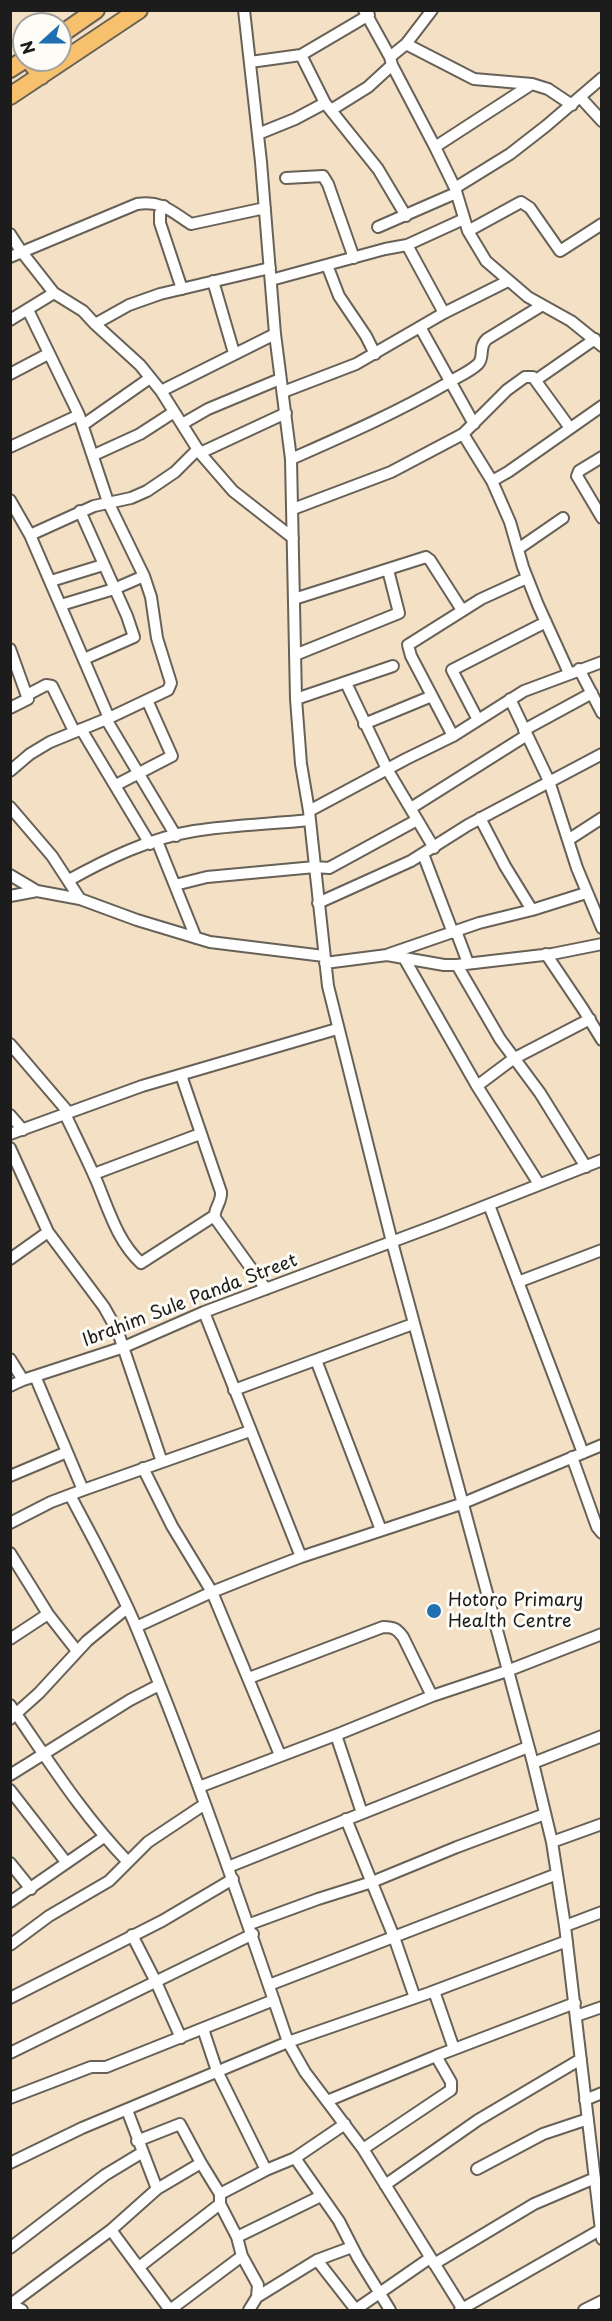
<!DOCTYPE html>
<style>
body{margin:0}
#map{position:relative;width:612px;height:2321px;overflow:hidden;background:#f3e0c5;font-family:"Playpen Sans",sans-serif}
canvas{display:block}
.frame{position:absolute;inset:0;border:12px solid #1c1c1c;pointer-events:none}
.north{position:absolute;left:12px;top:12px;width:60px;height:60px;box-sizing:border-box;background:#fdfcf7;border:2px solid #a3a29f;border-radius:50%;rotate:249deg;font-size:16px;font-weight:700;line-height:24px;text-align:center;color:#1c1c1c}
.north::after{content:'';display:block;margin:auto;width:21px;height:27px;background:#1f6fb2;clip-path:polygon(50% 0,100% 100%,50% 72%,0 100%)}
</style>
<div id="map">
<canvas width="612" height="2321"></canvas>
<div class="frame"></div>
<div class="north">N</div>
</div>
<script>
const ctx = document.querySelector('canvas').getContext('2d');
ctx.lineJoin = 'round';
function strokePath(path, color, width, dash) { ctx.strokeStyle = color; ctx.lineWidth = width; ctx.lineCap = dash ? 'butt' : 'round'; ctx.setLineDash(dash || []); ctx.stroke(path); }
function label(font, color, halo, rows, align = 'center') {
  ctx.font = font + ' "Playpen Sans",sans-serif'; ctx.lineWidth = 6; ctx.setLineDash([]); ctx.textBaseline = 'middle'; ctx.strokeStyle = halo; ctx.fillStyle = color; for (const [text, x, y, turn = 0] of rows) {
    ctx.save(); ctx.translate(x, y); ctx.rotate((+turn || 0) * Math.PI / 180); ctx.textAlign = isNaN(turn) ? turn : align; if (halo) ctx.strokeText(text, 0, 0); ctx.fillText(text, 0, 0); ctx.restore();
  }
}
const street = new Path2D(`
 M244 10 261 162 275 334 291 459 296 699 301 764 309 811 328 986 392 1242 533 1763 552 1842 565 1926 602 2239
 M364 10 390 57 392 65 435 147 455 188 468 231 486 261 528 297 571 321 602 346
 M406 44 474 79 532 84 548 89 572 105
 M301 55 325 103 378 169 406 216
 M390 57 406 44 432 10
 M250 62 301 55 369 15
 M580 97 602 121
 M331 110 368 87 392 65
 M258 134 295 119 325 103
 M435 147 532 84
 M286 178 323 176 328 184 354 258
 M455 188 510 154 546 126 602 78
 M164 206 160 213V223L182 289
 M378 227 456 193
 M468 231 521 202 530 208 560 251 602 224
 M10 234 21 251 54 293 83 311 95 324 140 365 161 391 200 453 233 491 293 538
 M407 245 444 313
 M10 257 137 204C162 200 172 212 191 224L265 208
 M327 265 339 296 366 336 375 354
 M271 280 385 249 407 245 464 219
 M213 281 234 353
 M10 320 54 293
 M95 324 129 305 160 294 270 268
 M420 327 474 424
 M10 374 48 354
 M536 380 595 339
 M161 391 275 334
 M283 392 356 364 444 313 508 281
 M182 424 208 409 280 379
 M83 425 150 378
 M463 434 492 481 508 472 602 406
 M10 447 79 415
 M200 453 286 413
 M94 455 140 434 174 412
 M602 457 579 471 577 476 602 518
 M291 459C343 436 396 413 446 384 455 378 470 372 478 364 485 357 478 347 487 339L541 306
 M492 481 510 522 523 567 538 605 569 673
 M10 500 30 535 109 718
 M293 509 391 472 463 434 507 390 525 377H533L570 428
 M80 511 127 616 134 637 84 659
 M30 535 94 506 131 498 147 491 175 472 198 449
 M518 549 563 518
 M51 581 103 565
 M294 599 426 557 430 560 462 610
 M61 605 114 589 144 576
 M10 649 28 699 10 708
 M295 655 399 613 388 570
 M579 669 602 713
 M346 683 387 769 434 848
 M27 695 46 685 52 686 74 731
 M296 699 393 666
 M510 699 549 781 577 868 602 928
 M106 719 176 836
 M478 720 452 670 546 622
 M364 724 432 696
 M81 729 150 844
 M524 730 592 693
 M453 736 411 656 408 645 481 599 527 578
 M10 771 30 754 50 742 109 718 168 690 171 683 157 638 151 597 144 576 108 502 79 415 28 310
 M116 785 172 756 147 700
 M10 807 52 856 80 899
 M411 808 527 735
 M309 811 406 759 453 736 524 691 602 662
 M480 818 505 866 532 910
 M568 840 602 818
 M157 841 196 938
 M423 854 453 933
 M10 875 37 891 80 899 137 920 210 942 324 956
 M69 880C107 859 150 838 194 831 232 825 271 824 310 820
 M175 885 207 877 315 867 329 868 417 820
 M10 896 37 891
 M318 903 411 861 468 825 602 754
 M456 931 468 963
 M389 954 479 923 532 910 586 893
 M546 954 583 1009 602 1040
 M404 958 477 1086 539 1184
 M325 963 387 955 444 965H457L552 954 602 944
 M457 965 500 1039 540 1093 586 1167
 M10 1044 69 1113
 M181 1075 221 1192C222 1203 213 1209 215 1218L266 1289
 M477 1086 513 1059 590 1019
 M65 1114C76 1137 87 1159 97 1182 109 1211 118 1242 141 1263L214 1216
 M10 1115 23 1130
 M10 1134 142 1086 337 1029
 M10 1148 48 1232 104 1307 118 1332 162 1462
 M94 1174 200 1134
 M489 1205 583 1453
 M10 1259 48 1232
 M518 1282 602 1250
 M204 1312 301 1557
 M10 1359 23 1380
 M316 1360 381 1530
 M35 1376 83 1490
 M10 1386 23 1380 124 1347 204 1312 442 1223 602 1160
 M234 1390 413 1324
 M572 1457 597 1527 602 1533
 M143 1468 172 1526 212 1592 280 1755
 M10 1476 67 1452
 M70 1495C93 1539 118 1583 137 1629 193 1764 241 1903 288 2042L305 2072 363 2149 462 2308
 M10 1523 51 1502 83 1490 250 1431
 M10 1553 48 1614 77 1651
 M136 1627 212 1592 262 1572 301 1557 461 1504 602 1445
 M10 1639 48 1614
 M249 1678 383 1627C394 1627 397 1629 403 1637L432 1696
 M10 1705C49 1761 80 1812 128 1862
 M10 1719 39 1693 87 1641 127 1608
 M336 1735 362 1813
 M533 1763 602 1736
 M10 1775 130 1700 159 1685
 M199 1787 341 1733 432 1696 507 1671 602 1634
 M10 1790 66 1862
 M346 1819 394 1937 415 1998
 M552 1842 602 1824
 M10 1863 31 1889
 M228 1867 528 1747
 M10 1902 104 1837
 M250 1924 318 1899 372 1882 457 1847 545 1814
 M565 1926 602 1912
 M132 1935 156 1982 181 2038
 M10 1945 49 1916 109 1881 148 1842 205 1804
 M269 1985 557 1874
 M434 1991 454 2049
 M10 1998 162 1921 233 1879
 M576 2016 602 2007
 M203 2029 217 2071 266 2170
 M10 2053 253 1934
 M10 2098 91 2067H106L274 2000
 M585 2100 602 2093
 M327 2101 436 2056 575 2003
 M127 2110 157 2189
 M363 2149 451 2090V2082L436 2056
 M295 2158 339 2221 358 2258 390 2310
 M10 2163 82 2128 288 2042 429 1993 567 1941
 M201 2163 220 2194V2204L237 2237 242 2256 258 2285 257 2297 249 2310
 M477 2169 543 2134 588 2119
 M385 2185 478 2120 581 2059
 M220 2194 266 2170 295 2158 345 2124
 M111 2230 170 2310
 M237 2237 321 2196
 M10 2248 105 2175 143 2152
 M317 2260 356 2310
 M434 2264 534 2204 595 2178
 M139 2267 220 2204
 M257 2297 317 2260 352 2247
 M10 2304 22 2310
 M11 2304 111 2230 157 2189 201 2163 180 2124 137 2141
 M170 2310 242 2256
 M355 2310 430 2258
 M460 2310 600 2230
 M584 2310 602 2301`);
const primary = new Path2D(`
 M60 35 96 10
 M29 60 41 76
 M10 69 24 60
 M10 96 139 10`);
const markers = [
 [434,1611,8,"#1f6fb2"]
];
const streetNames = [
 ["Ibrahim Sule Panda Street",190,1301,-21]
];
const poiNames = [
 ["Hotoro Primary",448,1601],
 ["Health Centre",448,1622]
];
strokePath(street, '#676157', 14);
strokePath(primary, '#676157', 20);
strokePath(street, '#fff', 10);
strokePath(primary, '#f7c06c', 16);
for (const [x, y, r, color] of markers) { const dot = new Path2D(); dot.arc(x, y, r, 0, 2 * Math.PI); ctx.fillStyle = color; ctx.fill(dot); strokePath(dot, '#fdfcf7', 2); }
label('18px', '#1c1c1c', '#fdfcf7', streetNames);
label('18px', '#1c1c1c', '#fdfcf7', poiNames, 'left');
</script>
